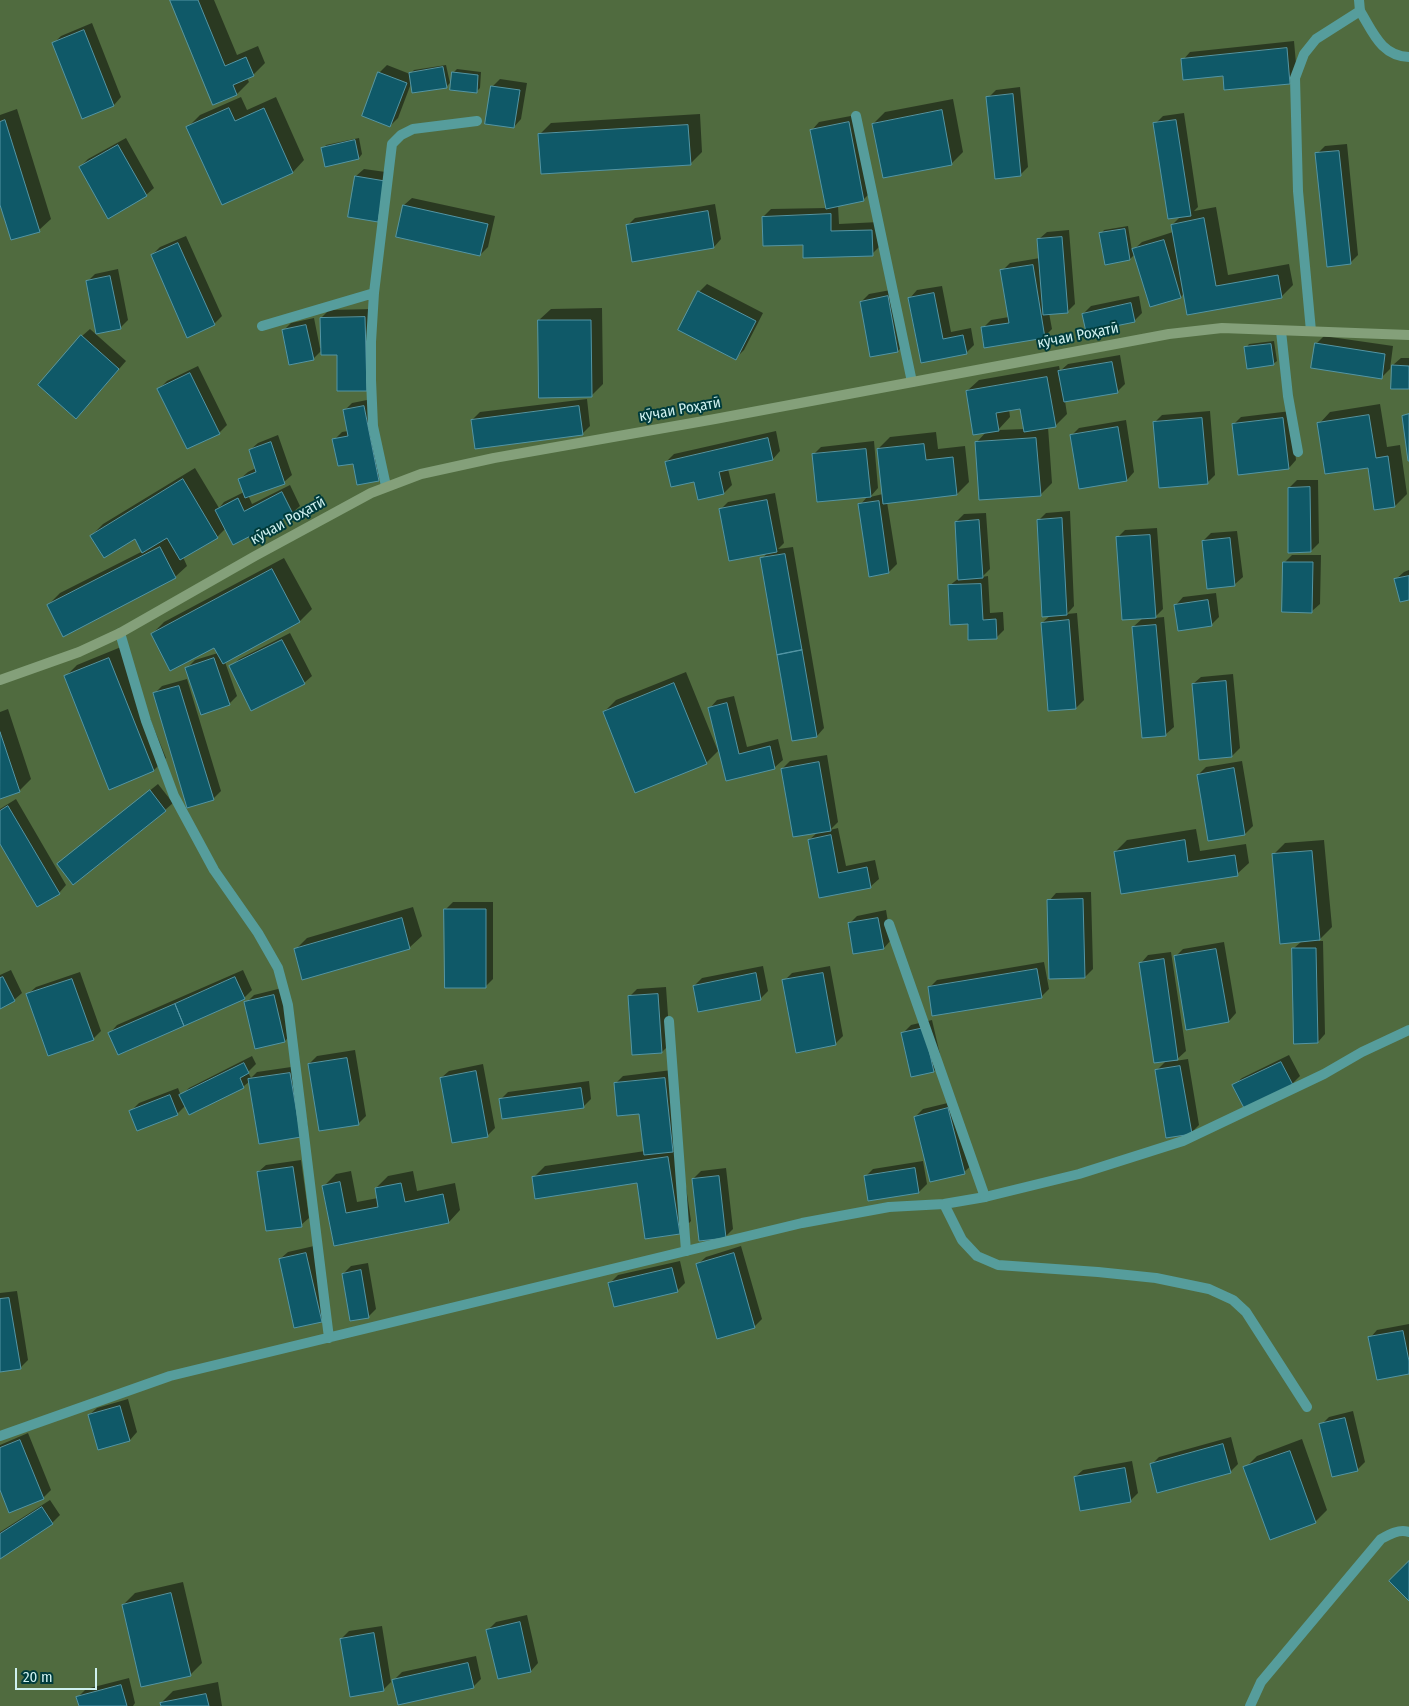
<!DOCTYPE html>
<meta charset="utf-8">
<style>
body{margin:0}
#map{position:relative;width:1409px;height:1706px;overflow:hidden;background:#0d4747;font-family:"Fira Sans Condensed",sans-serif}
canvas{display:block}
.scale{position:absolute;left:15px;top:1668px;width:82px;height:22px;box-sizing:border-box;border:2px solid #cff1f0;border-top:0;padding-left:6px;font-size:15px;line-height:18px;white-space:nowrap;color:#cff1f0;-webkit-text-stroke:4px #003c3c;paint-order:stroke}
</style>
<div id="map">
<canvas width="1409" height="1706"></canvas>
<div class="scale">20 m</div>
</div>
<script>
const ctx = document.querySelector('canvas').getContext('2d');
ctx.lineJoin = 'round';
function paint(path, color) { ctx.fillStyle = color; ctx.fill(path, 'evenodd'); }
function strokePath(path, color, width, dash) { ctx.strokeStyle = color; ctx.lineWidth = width; ctx.lineCap = dash ? 'butt' : 'round'; ctx.setLineDash(dash || []); ctx.stroke(path); }
function label(font, color, halo, rows, align = 'center') {
  ctx.font = font + ' "Fira Sans Condensed",sans-serif'; ctx.lineWidth = 4; ctx.setLineDash([]); ctx.textBaseline = 'middle'; ctx.strokeStyle = halo; ctx.fillStyle = color; for (const [text, x, y, turn = 0] of rows) {
    ctx.save(); ctx.translate(x, y); ctx.rotate((+turn || 0) * Math.PI / 180); ctx.textAlign = isNaN(turn) ? turn : align; if (halo) ctx.strokeText(text, 0, 0); ctx.fillText(text, 0, 0); ctx.restore();
  }
}
const green = new Path2D(`
 M0 0H1409V1706H0Z`);
const shadow = new Path2D(`
 M172 0H214L237 55 258 46 265 63 253 75 247 78 249 82 237 94Z
 M92 23 121 97 114 105 53 44 61 36Z
 M1294 41 1297 75 1290 83 1224 74 1183 60 1190 52Z
 M387 65 410 74 414 70 446 65 450 83 446 87 412 81 398 118 390 126 379 73Z
 M457 69 481 72 480 88 476 92 453 73Z
 M500 79 527 83 521 119 514 127 492 87Z
 M1020 87 1028 167 1020 175 988 98 996 90Z
 M241 97 247 110 276 97 304 160 293 172 222 203 188 127 200 115Z
 M953 99 963 152 951 164 873 124 885 112Z
 M17 109 51 219 39 230 0 201V115Z
 M1184 113 1198 207 1194 211 1216 207 1228 275 1289 264 1293 285 1281 297 1184 293 1181 297 1135 254 1130 259 1101 234 1104 230 1128 226 1132 251 1142 242 1173 232 1172 225 1181 216 1155 124 1163 116Z
 M700 114 702 152 690 164 539 135 551 123Z
 M856 115 871 192 863 200 838 205 839 224 879 222 880 246 872 254 804 243 763 217 771 209 827 208 812 130 819 122Z
 M126 138 154 188 146 195 80 167 88 159Z
 M359 138 362 154 359 158 326 165 323 149 326 145Z
 M1347 144 1358 255 1350 263 1317 154 1325 146Z
 M364 169 393 173 386 213 356 176Z
 M412 198 495 216 488 247 480 255 404 205Z
 M715 204 721 239 714 247 627 226 635 218Z
 M1069 230 1075 304 1067 312 1049 313 1052 329 1044 337 983 328 991 320 1009 317 1002 271 1010 263 1040 258 1039 239 1047 232Z
 M186 236 222 316 214 324 152 255 160 247Z
 M118 269 128 320 120 328 87 282 95 274Z
 M707 284 763 313 744 350 736 358 699 292Z
 M942 286 951 332 971 328 974 345 966 353 922 361 910 298 917 290Z
 M896 289 905 343 898 351 861 302 869 294Z
 M1139 296 1142 313 1135 320 1083 314 1091 306Z
 M602 308 603 384 591 396 539 320 551 309Z
 M373 309 374 382 338 353 322 350 313 359 283 331 291 323 314 318 320 348H322L321 318 329 310Z
 M90 329 126 361 84 409 82 336Z
 M1324 336 1393 346 1390 369 1382 377 1316 344Z
 M1274 341 1277 361 1273 364 1246 348 1249 344Z
 M1120 355 1125 384 1117 392 1065 401 1067 414 1055 426 1048 427 1052 483 1040 495 976 443 987 431 967 391 979 380 1059 366 1060 371 1068 364ZM1021 407 1025 429 998 430 1010 417 1009 409Z
 M1401 358H1409V388L1393 365Z
 M198 366 227 425 219 433 159 389 167 381Z
 M372 399 386 472 378 480 354 462 334 440 342 432 348 431 344 411 352 403Z
 M587 399 590 426 582 434 472 420 480 412Z
 M1380 404 1387 447 1400 445 1407 494 1395 506 1369 466 1319 424 1330 412Z
 M1210 411 1215 475 1207 483 1154 423 1162 415Z
 M1291 411 1296 460 1289 468 1233 425 1241 417Z
 M1126 420 1134 472 1127 480 1071 436 1079 428Z
 M776 431 780 451 773 459 728 469 732 485 724 493 699 499 694 481 666 462 674 454Z
 M936 432 938 449 965 446 969 482 957 494 887 502 897 564 889 572 870 575 860 505 868 496 813 455 821 447 874 441 878 488 870 497 883 494 878 449 890 437Z
 M278 435 292 475 284 482 248 495 252 504 290 485 300 506 292 513 226 528 217 537 183 557 187 566 175 577 48 605 60 593 143 551 135 538 91 536 103 524 195 468 219 508 224 502 244 492 240 479 248 472 256 468 250 450 258 443Z
 M1297 480H1318L1319 543 1311 551 1289 488Z
 M775 493 784 543 778 549 793 547 824 728 817 736 762 559 768 552 720 510 728 502Z
 M1070 511 1074 606 1067 614 1077 613 1084 700 1076 708 1042 623 1051 615 1038 521 1046 513Z
 M986 513 990 569 982 577 988 576 990 613 1003 612 1004 630 996 638 969 622 949 586 959 578 956 522 964 514Z
 M1157 528 1163 609 1154 618 1164 617 1174 727 1166 734 1133 627 1143 618 1117 538 1125 530Z
 M1237 531 1243 577 1235 584 1203 541 1211 533Z
 M1292 555H1321L1320 604 1312 611 1284 563Z
 M284 558 312 609 300 621 225 662 237 696 229 704 187 668 195 660 218 653 214 646 152 634 164 622Z
 M1409 570V598L1396 579 1404 572Z
 M1216 593 1219 617 1211 625 1176 605 1183 597Z
 M290 633 312 676 304 683 231 667 239 659Z
 M121 647 166 758 154 770 65 677 77 665Z
 M686 672 718 751 706 763 604 712 616 700Z
 M1233 674 1240 748 1232 756 1200 759 1193 684 1201 677Z
 M187 679 221 791 213 799 154 694 162 686Z
 M734 696 747 747 778 739 783 760 775 767 727 779 710 708 717 700Z
 M8 709 31 779 19 791 0 797V712Z
 M827 755 838 822 830 830 838 828 846 866 875 860 879 879 871 886 820 897 809 840 818 832 782 769 790 761Z
 M1242 761 1253 826 1245 834 1198 775 1206 767Z
 M158 784 173 803 165 810 58 864Z
 M16 799 66 885 59 893 0 842V809Z
 M1196 829 1200 851 1246 844 1249 863 1237 874 1115 852 1127 840Z
 M1324 840 1332 927 1318 941H1323L1325 1034 1318 1042 1293 949 1302 941 1273 855 1285 843Z
 M1091 892 1093 969 1085 977 1049 901 1056 893Z
 M453 902H493V979L485 987 445 910Z
 M413 907 422 936 410 947 303 978 295 950 307 938Z
 M886 910 891 940 884 948 849 924 857 916Z
 M1224 942 1236 1013 1229 1021 1175 957 1183 949Z
 M1171 952 1186 1051 1175 1061 1188 1059 1199 1125 1191 1133 1156 1071 1167 1060 1141 963 1148 955Z
 M1044 962 1049 989 1041 997 929 988 937 980Z
 M763 966 768 991 761 998 694 986 702 978Z
 M830 966 843 1036 835 1044 784 981 792 973Z
 M11 970 22 993 14 1000 0 1008V975Z
 M243 970 252 990 244 998 110 1033 117 1025Z
 M80 972 101 1031 93 1039 28 994 36 987Z
 M666 987 670 1044 662 1052 630 996 637 989Z
 M282 988 292 1033 285 1041 256 1047 246 1003 254 995Z
 M932 1020 942 1063 934 1071 903 1033 911 1025Z
 M355 1050 366 1116 358 1124 309 1064 317 1056Z
 M1289 1055 1300 1076 1292 1084 1234 1085 1242 1078Z
 M252 1056 256 1064 248 1072 251 1078 257 1072 298 1066 308 1128 300 1136 250 1081 244 1086 189 1113 186 1105 177 1114 131 1111 139 1103 178 1088 181 1096 189 1088Z
 M483 1064 495 1128 488 1135 441 1078 449 1071Z
 M672 1070 680 1146 691 1221 679 1233 638 1182 533 1178 545 1166 645 1151 641 1112 615 1084 623 1076Z
 M589 1081 591 1099 583 1107 500 1100 508 1092Z
 M956 1101 972 1165 964 1172 915 1117 923 1109Z
 M301 1160 309 1218 301 1225 258 1172 266 1165Z
 M923 1161 927 1184 919 1192 865 1177 873 1169Z
 M726 1168 733 1229 725 1237 693 1179 701 1171Z
 M351 1171 357 1202 378 1198 376 1188 388 1176 413 1171 417 1191 455 1183 460 1210 449 1222 335 1245 324 1186 336 1174Z
 M314 1246 329 1313 321 1321 280 1259 288 1252Z
 M741 1246 762 1319 754 1327 698 1264 706 1257Z
 M680 1261 685 1283 677 1291 610 1283 618 1275Z
 M368 1263 376 1309 368 1317 343 1274 351 1266Z
 M17 1291 28 1360 20 1368 0 1371V1293Z
 M1409 1324V1373L1370 1338 1377 1330Z
 M128 1399 137 1432 130 1440 89 1415 97 1408Z
 M1353 1411 1365 1462 1357 1470 1321 1425 1329 1417Z
 M28 1433 51 1490 43 1498 0 1486V1445Z
 M1231 1437 1238 1464 1231 1471 1158 1491 1151 1465 1159 1457Z
 M1302 1439 1327 1510 1315 1522 1245 1468 1257 1456Z
 M1132 1461 1138 1493 1130 1501 1075 1477 1083 1470Z
 M50 1500 60 1515 52 1523 0 1557V1532Z
 M183 1582 202 1663 190 1675 123 1605 135 1593Z
 M527 1615 538 1663 531 1671 488 1630 496 1622Z
 M382 1626 391 1682 383 1690 341 1639 349 1631Z
 M476 1656 481 1679 473 1687 394 1680 402 1672Z
 M129 1678 135 1703 133 1706H80L78 1697 86 1689Z
 M218 1682 222 1706H162L161 1703 173 1691Z`);
const building = new Path2D(`
 M170 0H198L225 66 246 57 254 76 233 85 237 95 213 105Z
 M84 30 114 106 82 119 52 43Z
 M1287 48 1290 84 1224 90 1223 76 1183 80 1181 59Z
 M443 67 447 88 412 93 409 73Z
 M378 72 407 83 390 127 362 116Z
 M452 72 478 75 477 93 450 90Z
 M491 86 520 90 514 128 485 124Z
 M1013 94 1021 176 995 179 986 97Z
 M229 108 235 121 264 108 293 173 222 205 186 127Z
 M942 110 952 165 883 178 872 124Z
 M5 120 40 232 11 240 0 205V122Z
 M1176 120 1191 216 1168 219 1153 123Z
 M849 122 864 201 826 209 810 130Z
 M688 125 691 165 541 174 538 134Z
 M355 140 359 159 325 167 321 148Z
 M118 145 147 196 108 219 79 167Z
 M1339 151 1351 264 1327 267 1315 153Z
 M355 176 385 181 378 222 348 217Z
 M403 205 488 224 480 256 396 237Z
 M708 211 714 248 632 262 626 225Z
 M831 214V231L872 230 873 256 803 258V245L763 246 762 217Z
 M1204 218 1216 286 1278 275 1282 298 1187 315 1171 225Z
 M1125 229 1130 260 1105 265 1099 233Z
 M1062 237 1068 313 1043 315 1037 239Z
 M1164 240 1181 298 1150 307 1132 249Z
 M178 243 215 325 187 338 151 255Z
 M1033 265 1045 338 984 348 981 327 1009 323 1000 270Z
 M110 276 121 329 96 334 86 281Z
 M698 291 756 321 736 360 678 330Z
 M934 293 943 339 963 335 967 354 921 363 908 298Z
 M888 296 898 352 870 357 860 302Z
 M1131 303 1135 322 1086 332 1082 314Z
 M365 317 367 391H337V355H321L320 318Z
 M538 320H591L592 397 539 398Z
 M306 325 314 360 289 365 282 330Z
 M81 335 119 369 76 419 38 385Z
 M1315 343 1385 354 1382 379 1311 368Z
 M1271 344 1274 365 1247 369 1244 347Z
 M1112 362 1118 393 1064 402 1058 371Z
 M1392 365 1409 366V389H1391Z
 M190 373 220 434 187 449 157 389Z
 M1047 377 1056 427 1024 432 1020 409 996 413 999 431 973 435 966 391Z
 M364 406 379 481 357 485 353 464 338 466 332 439 348 436 343 410Z
 M579 406 583 435 475 449 471 420Z
 M1409 414V461H1408L1402 416Z
 M1369 415 1376 458 1388 456 1395 507 1374 510 1368 468 1325 474 1317 423Z
 M1202 418 1208 484 1159 488 1153 422Z
 M1283 418 1289 469 1238 475 1232 424Z
 M1118 427 1127 481 1079 489 1070 435Z
 M768 438 773 460 719 472 724 494 698 500 694 482 671 487 665 462Z
 M1036 438 1041 496 979 500 975 442Z
 M271 442 285 484 245 498 238 479 256 472 249 450Z
 M924 444 926 460 953 457 957 495 883 504 877 449Z
 M866 449 871 497 817 502 812 454Z
 M183 479 218 538 180 560 167 538 142 553 135 539 104 558 90 536Z
 M1310 487 1311 552 1288 553V488Z
 M282 492 293 514 233 545 215 510 238 498 244 511Z
 M767 500 777 552 729 561 719 509Z
 M879 501 889 573 869 577 858 504Z
 M1062 518 1067 615 1042 617 1037 520Z
 M979 520 983 578 958 580 955 522Z
 M1150 535 1156 618 1122 620 1116 537Z
 M1230 538 1235 586 1207 589 1202 541Z
 M160 547 176 578 63 637 47 605Z
 M785 554 802 650 777 655 760 558Z
 M1283 562H1313L1312 613 1282 612Z
 M272 569 300 622 223 664 214 648 170 671 151 634Z
 M1409 576V600L1400 602 1394 579Z
 M981 584 983 620 996 619 997 639 968 640V624L950 625 948 585Z
 M1208 600 1212 626 1178 631 1174 605Z
 M1069 620 1076 709 1048 711 1041 623Z
 M1156 625 1166 736 1142 738 1132 627Z
 M282 640 305 684 251 711 229 666Z
 M802 650 817 737 792 741 777 655Z
 M109 658 154 771 109 790 64 676Z
 M214 658 230 705 201 715 185 668Z
 M1226 681 1232 757 1199 760 1192 684Z
 M674 683 707 764 635 793 603 712Z
 M179 686 214 800 187 808 153 693Z
 M727 703 739 754 770 746 775 769 726 781 708 708Z
 M0 732 20 792 0 799Z
 M819 762 831 831 793 837 781 769Z
 M1234 768 1245 835 1208 841 1197 775Z
 M150 790 166 811 73 885 57 864Z
 M8 806 60 894 37 907 0 844V811Z
 M831 835 838 873 867 867 871 888 819 898 808 840Z
 M1185 840 1188 862 1235 855 1238 876 1121 894 1114 852Z
 M1312 851 1320 940 1280 944 1272 854Z
 M1083 899 1085 978 1049 979 1047 900Z
 M444 909H486V988H445Z
 M402 918 410 949 302 980 294 949Z
 M878 918 884 949 853 954 848 923Z
 M1292 948H1316L1318 1043 1294 1044Z
 M1216 949 1229 1022 1186 1030 1174 956Z
 M1164 959 1178 1060 1154 1063 1139 963Z
 M1037 969 1042 998 932 1016 928 987Z
 M756 973 761 1000 698 1012 693 986Z
 M823 973 836 1045 796 1053 782 980Z
 M3 977 15 1001 0 1009V978Z
 M235 977 245 999 184 1026 175 1004Z
 M72 979 94 1040 48 1056 26 994Z
 M658 994 662 1053 632 1055 628 996Z
 M274 995 285 1042 255 1049 244 1002Z
 M175 1004 184 1026 118 1055 108 1033Z
 M924 1028 934 1072 911 1077 901 1033Z
 M347 1058 359 1125 319 1131 308 1064Z
 M1281 1062 1293 1085 1244 1108 1232 1085Z
 M244 1063 249 1073 240 1078 244 1088 189 1115 179 1095Z
 M1180 1066 1192 1134 1166 1138 1155 1070Z
 M476 1071 488 1137 452 1143 440 1078Z
 M290 1073 301 1137 259 1144 248 1079Z
 M665 1078 673 1152 644 1155 639 1114 617 1116 614 1083Z
 M581 1088 584 1108 502 1119 499 1099Z
 M170 1095 178 1115 137 1131 129 1111Z
 M948 1108 965 1174 930 1182 914 1117Z
 M668 1157 680 1234 645 1239 637 1183 535 1199 532 1177Z
 M293 1167 302 1227 266 1231 257 1172Z
 M915 1168 919 1193 868 1201 864 1176Z
 M719 1176 726 1238 699 1241 692 1179Z
 M340 1182 346 1213 378 1207 375 1188 401 1183 405 1202 443 1194 449 1223 334 1246 322 1186Z
 M306 1253 322 1322 294 1328 279 1259Z
 M734 1253 755 1328 717 1339 696 1264Z
 M672 1268 678 1292 614 1307 608 1283Z
 M361 1270 369 1318 350 1321 342 1274Z
 M9 1298 21 1369 0 1372V1299Z
 M1403 1331 1409 1361V1374L1377 1380 1368 1337Z
 M120 1406 130 1441 98 1450 88 1415Z
 M1345 1418 1358 1471 1332 1477 1319 1424Z
 M20 1440 44 1499 9 1513 0 1490V1448Z
 M1223 1444 1231 1473 1157 1493 1150 1464Z
 M1290 1451 1316 1523 1270 1540 1243 1467Z
 M1125 1468 1131 1502 1080 1511 1074 1477Z
 M42 1507 53 1524 0 1559V1534Z
 M1409 1561V1601L1389 1581Z
 M171 1593 191 1676 141 1687 122 1605Z
 M520 1622 531 1672 498 1679 486 1630Z
 M374 1633 384 1691 350 1697 340 1639Z
 M468 1663 474 1688 398 1705 392 1680Z
 M121 1685 127 1706H79L76 1697Z
 M206 1694 209 1706H161L160 1703Z`);
const lane = new Path2D(`
 M1360 11C1373 32 1381 56 1409 57
 M262 326 374 293
 M386 486 373 426 371 380V342L374 293 392 144 401 135 413 129 477 121
 M120 633 146 721 174 796 214 870 258 933 278 968 288 1005 329 1338
 M944 1204 962 1240 977 1256 998 1265 1098 1272 1156 1278 1209 1289 1233 1300 1246 1312 1307 1407
 M0 1436 170 1376 686 1251 802 1223 889 1207 944 1204 985 1197 1079 1174 1183 1141 1324 1074 1362 1052 1409 1030
 M1250 1706 1261 1682 1381 1539C1390 1534 1399 1529 1409 1532`);
const street = new Path2D(`
 M856 116 912 382
 M1281 331 1288 396 1298 452
 M1311 331 1298 191 1295 78 1304 54 1316 39 1360 11 1359 0
 M889 924 985 1197
 M669 1021 686 1251`);
const secondary = new Path2D(`
 M0 680 79 652 120 633 255 556 371 493 421 474 494 458 715 419 1169 334 1222 328 1409 335`);
const streetNames = [
 ["кӯчаи Роҳатӣ",1078,336,-11],
 ["кӯчаи Роҳатӣ",680,410,-10],
 ["кӯчаи Роҳатӣ",288,521,-29]
];
paint(green, '#506b3f');
paint(shadow, '#0007');
paint(building, '#0f5968');
strokePath(building, '#5395a4', 1);
strokePath(lane, '#569d9c', 10);
strokePath(street, '#569d9c', 10);
strokePath(secondary, '#84a07a', 10);
label('15px', '#cff1f0', '#003c3c', streetNames);
</script>
